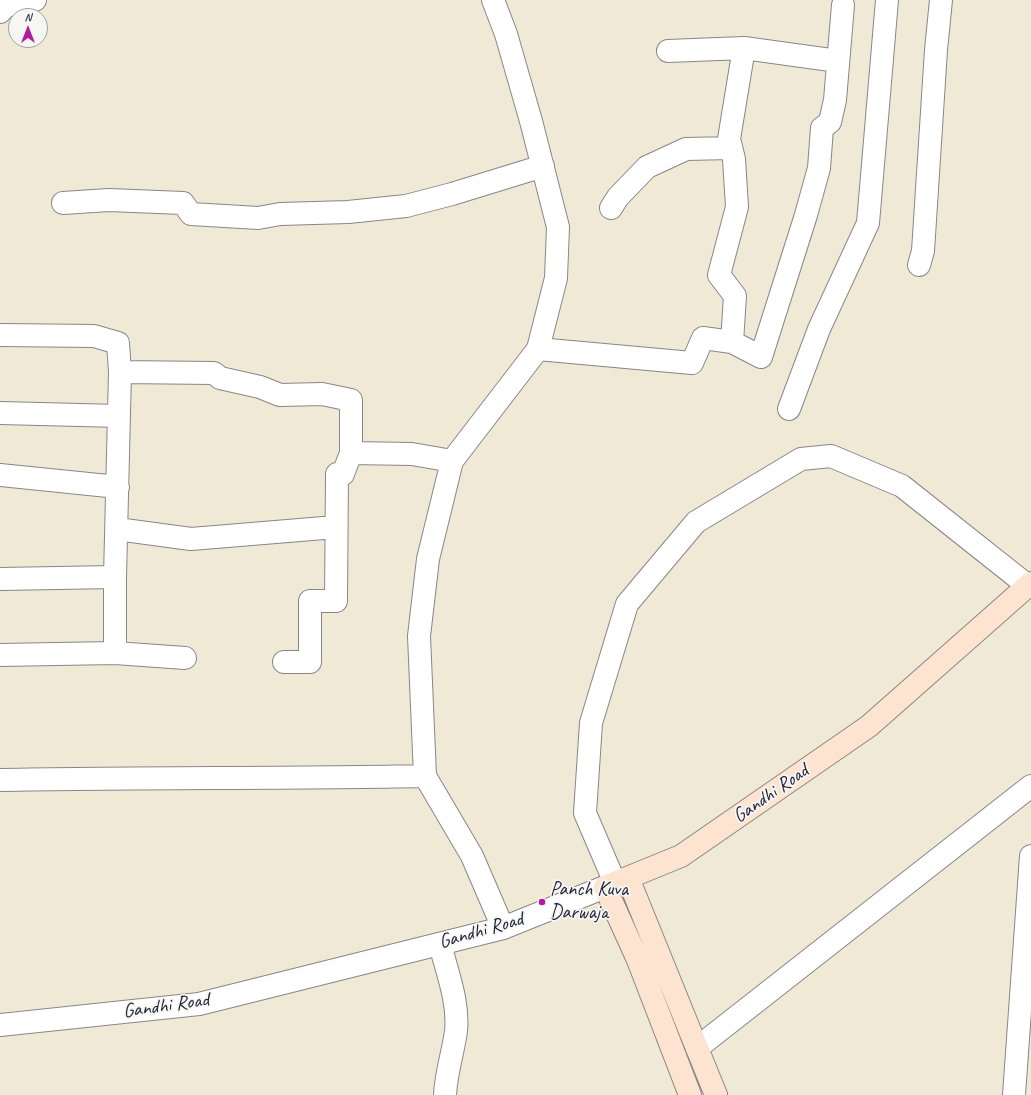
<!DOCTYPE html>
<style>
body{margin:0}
#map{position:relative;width:1031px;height:1095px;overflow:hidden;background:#f0e9d5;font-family:Caveat,sans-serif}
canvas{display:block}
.north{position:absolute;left:8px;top:8px;width:40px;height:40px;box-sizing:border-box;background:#f6f6f2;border:1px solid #a1a1a9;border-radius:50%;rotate:0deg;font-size:11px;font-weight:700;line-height:16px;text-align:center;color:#22223b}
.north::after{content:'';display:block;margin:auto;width:14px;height:18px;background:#b5179e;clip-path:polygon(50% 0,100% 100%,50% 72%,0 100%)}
</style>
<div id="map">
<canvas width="1031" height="1095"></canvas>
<div class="north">N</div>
</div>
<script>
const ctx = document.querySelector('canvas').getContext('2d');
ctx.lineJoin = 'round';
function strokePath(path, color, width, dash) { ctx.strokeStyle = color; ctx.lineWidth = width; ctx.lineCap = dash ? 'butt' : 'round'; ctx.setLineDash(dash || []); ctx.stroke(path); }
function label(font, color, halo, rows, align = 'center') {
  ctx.font = font + ' Caveat,sans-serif'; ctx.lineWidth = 3.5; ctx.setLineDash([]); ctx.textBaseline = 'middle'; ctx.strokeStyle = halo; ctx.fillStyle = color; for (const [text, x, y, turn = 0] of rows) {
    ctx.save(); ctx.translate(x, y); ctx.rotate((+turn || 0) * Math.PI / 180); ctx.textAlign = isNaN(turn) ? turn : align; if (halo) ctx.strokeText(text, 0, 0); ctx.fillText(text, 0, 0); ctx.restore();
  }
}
const minor = new Path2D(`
 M493 0 506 34 531 121 558 227 556 278 538 349 452 461 428 559 419 636 425 776 472 856 503 928
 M0 12 6 6 35 0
 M744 48 838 61
 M668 51 744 48 729 139 734 159 737 207 719 275 735 296 732 342
 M63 203 109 200 183 203 191 214 258 218 280 214 348 212 406 206 452 194 543 166
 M611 208 618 197 647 167 686 149 731 148
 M919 265 923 251 936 50 941 0
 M0 335 94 336 118 343 120 372
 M538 349 692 363 703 338 732 342 761 357 806 215 819 168 822 128 830 122 835 100 843 5
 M789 409 819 329 868 223 887 0
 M0 413 119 416
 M0 475 118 487
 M117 529 191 539 336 527
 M0 579 115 577
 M115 653V577L120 372 214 373 220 378 260 387 280 395 322 394 351 400V453L412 454 452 461
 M0 655 115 653 185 658
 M284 662H310V601H336L337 474H343L351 453
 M0 780C142 777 283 779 425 776
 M615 883 585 813 591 723 627 604 696 522 801 459 831 456 902 486 1028 586
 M440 944C447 972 459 1002 456 1031 453 1053 446 1073 445 1095
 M697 1048 1031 786
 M1014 1095 1031 856`);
const tertiary = new Path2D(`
 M0 1025 199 1004 503 928 605 887`);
const secondary = new Path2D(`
 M628 878 716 1095
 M690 1095 638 960 605 887 681 856 869 726 1031 583`);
const markers = [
 [542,902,4,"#b5179e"]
];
const streetNames = [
 ["Gandhi Road",771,794,-35],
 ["Gandhi Road",481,931,-16],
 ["Gandhi Road",166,1006,-8]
];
const poiNames = [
 ["Panch Kuva",550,890],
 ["Darwaja",550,913]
];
strokePath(minor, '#898688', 24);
strokePath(tertiary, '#898688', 24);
strokePath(secondary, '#898688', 24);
strokePath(minor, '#fff', 22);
strokePath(tertiary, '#fff', 22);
strokePath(secondary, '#fde4d0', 22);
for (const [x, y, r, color] of markers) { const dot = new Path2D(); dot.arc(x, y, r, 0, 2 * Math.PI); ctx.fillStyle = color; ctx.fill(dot); strokePath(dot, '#f6f6f2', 1.5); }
label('20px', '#22223b', '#f6f6f2', streetNames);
label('20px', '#22223b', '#f6f6f2', poiNames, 'left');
</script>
